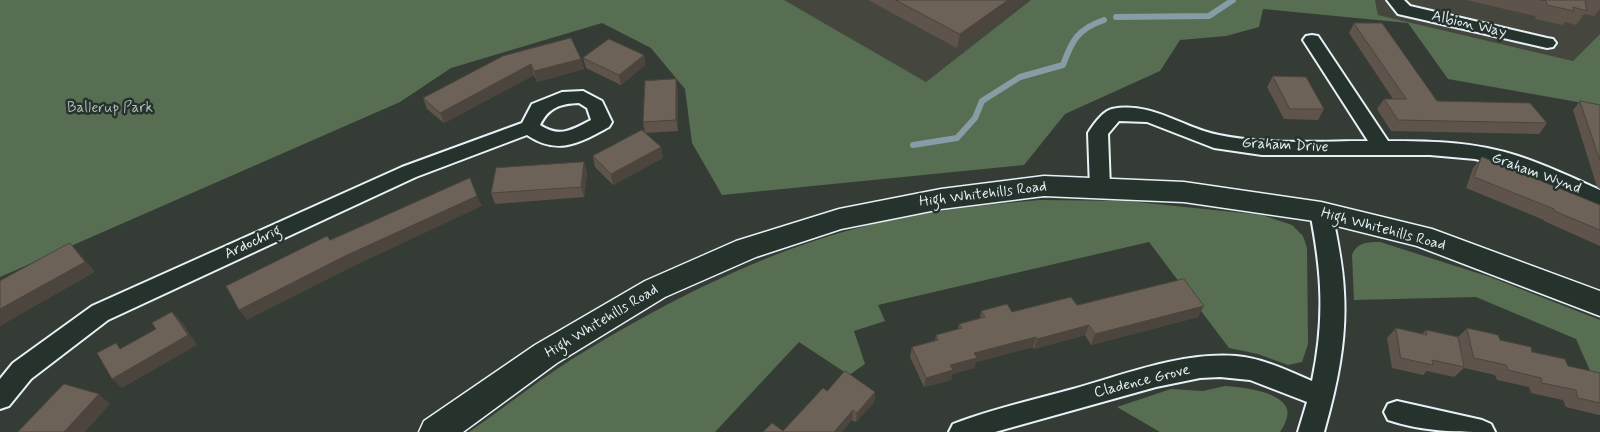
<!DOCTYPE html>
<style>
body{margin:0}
canvas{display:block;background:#343c35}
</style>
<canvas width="1600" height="432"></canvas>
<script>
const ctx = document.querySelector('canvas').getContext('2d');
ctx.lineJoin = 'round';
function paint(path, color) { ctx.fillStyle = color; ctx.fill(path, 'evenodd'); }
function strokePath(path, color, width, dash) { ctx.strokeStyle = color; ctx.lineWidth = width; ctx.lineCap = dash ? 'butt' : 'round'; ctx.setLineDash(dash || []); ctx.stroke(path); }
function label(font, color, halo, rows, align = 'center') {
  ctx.font = font + ' Mynerve,sans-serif'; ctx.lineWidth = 5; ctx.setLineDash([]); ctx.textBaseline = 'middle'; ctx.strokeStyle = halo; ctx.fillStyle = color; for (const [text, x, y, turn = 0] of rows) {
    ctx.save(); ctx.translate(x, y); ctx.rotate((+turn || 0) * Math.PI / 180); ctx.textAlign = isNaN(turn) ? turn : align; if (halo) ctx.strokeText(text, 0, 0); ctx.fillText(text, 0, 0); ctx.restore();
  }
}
const built = new Path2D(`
 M784 0H1031L926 82Z
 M1375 0H1600V34L1573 61 1378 15Z`);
const green = new Path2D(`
 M0 0H784L926 82 1031 0H1375L1378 15 1573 61 1600 34V106L1448 79 1408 23 1263 9 1259 27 1226 36 1180 40 1160 71 1065 114 1024 165 722 195 692 143 685 89 651 48 602 23 451 68 400 102 0 277Z
 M1040 200 1127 201 1262 215 1292 225 1303 236 1307 248 1308 344 1302 362 1288 365 1258 354 1229 348 1149 242 878 305 885 321 854 331 865 364 849 375 799 342 715 432H469C508 405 546 374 587 350 673 298 767 251 865 226 922 211 982 205 1040 200Z
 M1380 242 1490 277 1600 320V393L1576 339 1476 297 1354 300 1352 255C1357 242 1368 242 1380 242Z
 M1225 386C1241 387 1281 391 1287 409 1289 417 1284 426 1280 432H1160L1117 407 1171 389 1203 391Z`);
const stream = new Path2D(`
 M1116 17 1209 16 1233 0
 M913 145 957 138 975 118 982 101 1020 77 1063 65C1072 40 1078 29 1104 20`);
const minor = new Path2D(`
 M1387 0H1404L1410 6 1547 38 1553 39 1556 43 1553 47 1547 48 1398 14Z
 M1312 35 1318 36 1388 141C1432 141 1476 142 1518 156 1546 165 1573 178 1600 190V206L1507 167 1475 159 1430 155H1262L1214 148 1147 122 1119 121 1108 134 1110 188 1107 193 1100 195 1093 193 1090 188 1088 133C1093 125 1103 111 1112 109 1152 101 1182 128 1219 135 1268 145 1319 141 1368 141L1303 40 1306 36Z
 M583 91 602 101 612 122 609 127C579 143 559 156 527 135L416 177 108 320 31 379 9 406 0 409V379L13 363 92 306 402 167 522 123 532 104 562 92ZM579 103 587 108 591 120C572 130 560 138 540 125 549 107 560 104 579 103Z
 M1321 204 1328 206 1332 212C1337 238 1343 265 1344 292 1347 340 1337 386 1324 432H1298L1307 402 1250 380 1220 377 1200 378 1156 387 995 432H949L953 424C992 409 1033 400 1073 389 1126 374 1181 352 1236 356 1262 358 1289 371 1312 381 1325 319 1322 273 1310 212L1314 206Z
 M1397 401 1482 420 1491 424 1495 432C1457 432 1424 432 1388 420L1384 412 1388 404Z`);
const tertiary = new Path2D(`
 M1044 176 1184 182 1321 202 1432 229 1600 291V316L1417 246 1321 222 1184 202 1044 196 941 209 841 229 756 257 665 297 557 363 463 432H419L424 421 535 345 645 281 736 241 839 209 941 189Z`);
const wall = new Path2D(`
 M868 0H1022L1021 3 957 48Z
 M1466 0H1600V9L1594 16 1584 14 1576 25 1565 22 1563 25 1536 19 1535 16Z
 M1354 23 1437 101 1547 123 1539 134 1391 131 1377 109 1384 99H1393L1349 33Z
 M644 55 645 65 621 85 586 68 583 58Z
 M503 56 581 59 584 69 537 82 534 75 444 123 427 109 423 98Z
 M1273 76 1324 109 1318 120 1284 119 1267 87Z
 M678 90V131L645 133 643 122Z
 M1580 101 1600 105V189L1597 187 1573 110Z
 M661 147 663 158 613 185 595 167 593 156Z
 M1482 157 1600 205V246L1544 221V220L1466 188 1473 168Z
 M584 162 587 173 584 197 495 204 491 193Z
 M1077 305 1198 317 1091 345 1085 335 1034 349 1033 347 976 362 974 368 952 374 951 380 924 387 910 357 912 347 935 341 936 335 958 329 959 324 980 318 981 311 1012 312Z
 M1396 328 1422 334 1426 330 1458 337 1467 328 1532 352 1568 366 1600 373V415H1599L1566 407 1563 400 1531 393 1529 387 1497 380 1495 375 1464 368 1454 377 1427 371 1423 375 1392 368 1387 338Z
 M827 391 875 392 874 402 856 422 852 420Z`);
const shadedWall = new Path2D(`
 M1008 0H1022L1021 3 957 48 960 34Z
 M644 55 645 65 621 85 619 75Z
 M581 59 584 69 537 82 534 71Z
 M531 64 534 75 444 123 440 113Z
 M676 79 678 90V131L676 120Z
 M661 147 663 158 613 185 611 174Z
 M584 162 587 173 584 197 581 187Z
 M477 196 482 206 352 267 247 320 239 310 345 256Z
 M70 243 80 254 95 272 0 326V309Z
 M1204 306 1198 317 1091 345 1095 334Z
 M172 312 182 322 197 345 122 388 112 379Z
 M1089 325 1085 335 1034 349 1037 339Z
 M1036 337 1033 347 976 362 974 368 952 374 951 380 924 387 926 378 974 353Z
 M875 392 874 402 856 422 857 413Z
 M99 394 110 404 85 432H64Z
 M853 410 852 420 842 432H834Z`);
const building = new Path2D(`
 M896 0H1008L960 34Z
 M1540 0H1585L1587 11 1573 7 1574 11 1547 5 1546 1Z
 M1354 23H1382L1437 101 1530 103 1547 123 1398 120 1384 99H1406Z
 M571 38 581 59 534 71 531 64 440 113 423 98 503 56Z
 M609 39 644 55 619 75 583 58Z
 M1273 76 1306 77 1324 109H1290Z
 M676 79V120L643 122 645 81Z
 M1580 101 1600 105V160Z
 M642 130 661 147 611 174 593 156Z
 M1482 157 1600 205V230L1554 211V209L1474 177Z
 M584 162 581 187 491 193 496 168Z
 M470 178 477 196 345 256 239 310 226 286 327 236 330 240Z
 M70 243 85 262 0 309V281Z
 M1184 279 1204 306 1095 334 1089 325 1037 339 1036 337 974 353 977 358 950 365 953 370 926 378 912 347 938 340 936 335 962 328 959 324 985 317 981 311 1007 304 1012 312 1071 297 1077 305Z
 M172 312 188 335 112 379 97 353 116 343 120 349 156 329 152 323Z
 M1396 328 1427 335 1426 330 1458 337 1464 367 1432 360 1433 365 1401 358Z
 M1467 328 1498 335 1500 340 1531 347 1532 352 1565 359 1568 366 1600 373V403L1578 398 1576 390 1542 383 1541 378 1508 370 1506 365 1474 358Z
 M845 371 875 392 857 413 853 410 834 432H763L772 423 783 431 823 388 827 391Z
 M64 384 99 394 64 432H18Z`);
const streetNames = [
 ["Albion Way",1469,25,13],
 ["Graham Drive",1285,146,3],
 ["Graham Wynd",1536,174,20],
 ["High Whitehills Road",983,195,-7],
 ["High Whitehills Road",1383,230,15],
 ["Ardochrig",253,243,-25],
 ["High Whitehills Road",602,322,-31],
 ["Cladence Grove",1142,382,-14]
];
const parkNames = [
 ["Ballerup Park",110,109]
];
paint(built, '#45473f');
paint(green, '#576e53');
strokePath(stream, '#879da5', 6);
strokePath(minor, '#e8f1f8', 4);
strokePath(tertiary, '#e8f1f8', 3);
paint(minor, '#26332d');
paint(tertiary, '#26332d');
paint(wall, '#5e544b');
paint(shadedWall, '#4c453d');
paint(building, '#6d6257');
strokePath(building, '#4c453d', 1);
label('15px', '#e8f1f8', '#26332d', streetNames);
label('15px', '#aebdb6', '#26332d', parkNames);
</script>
